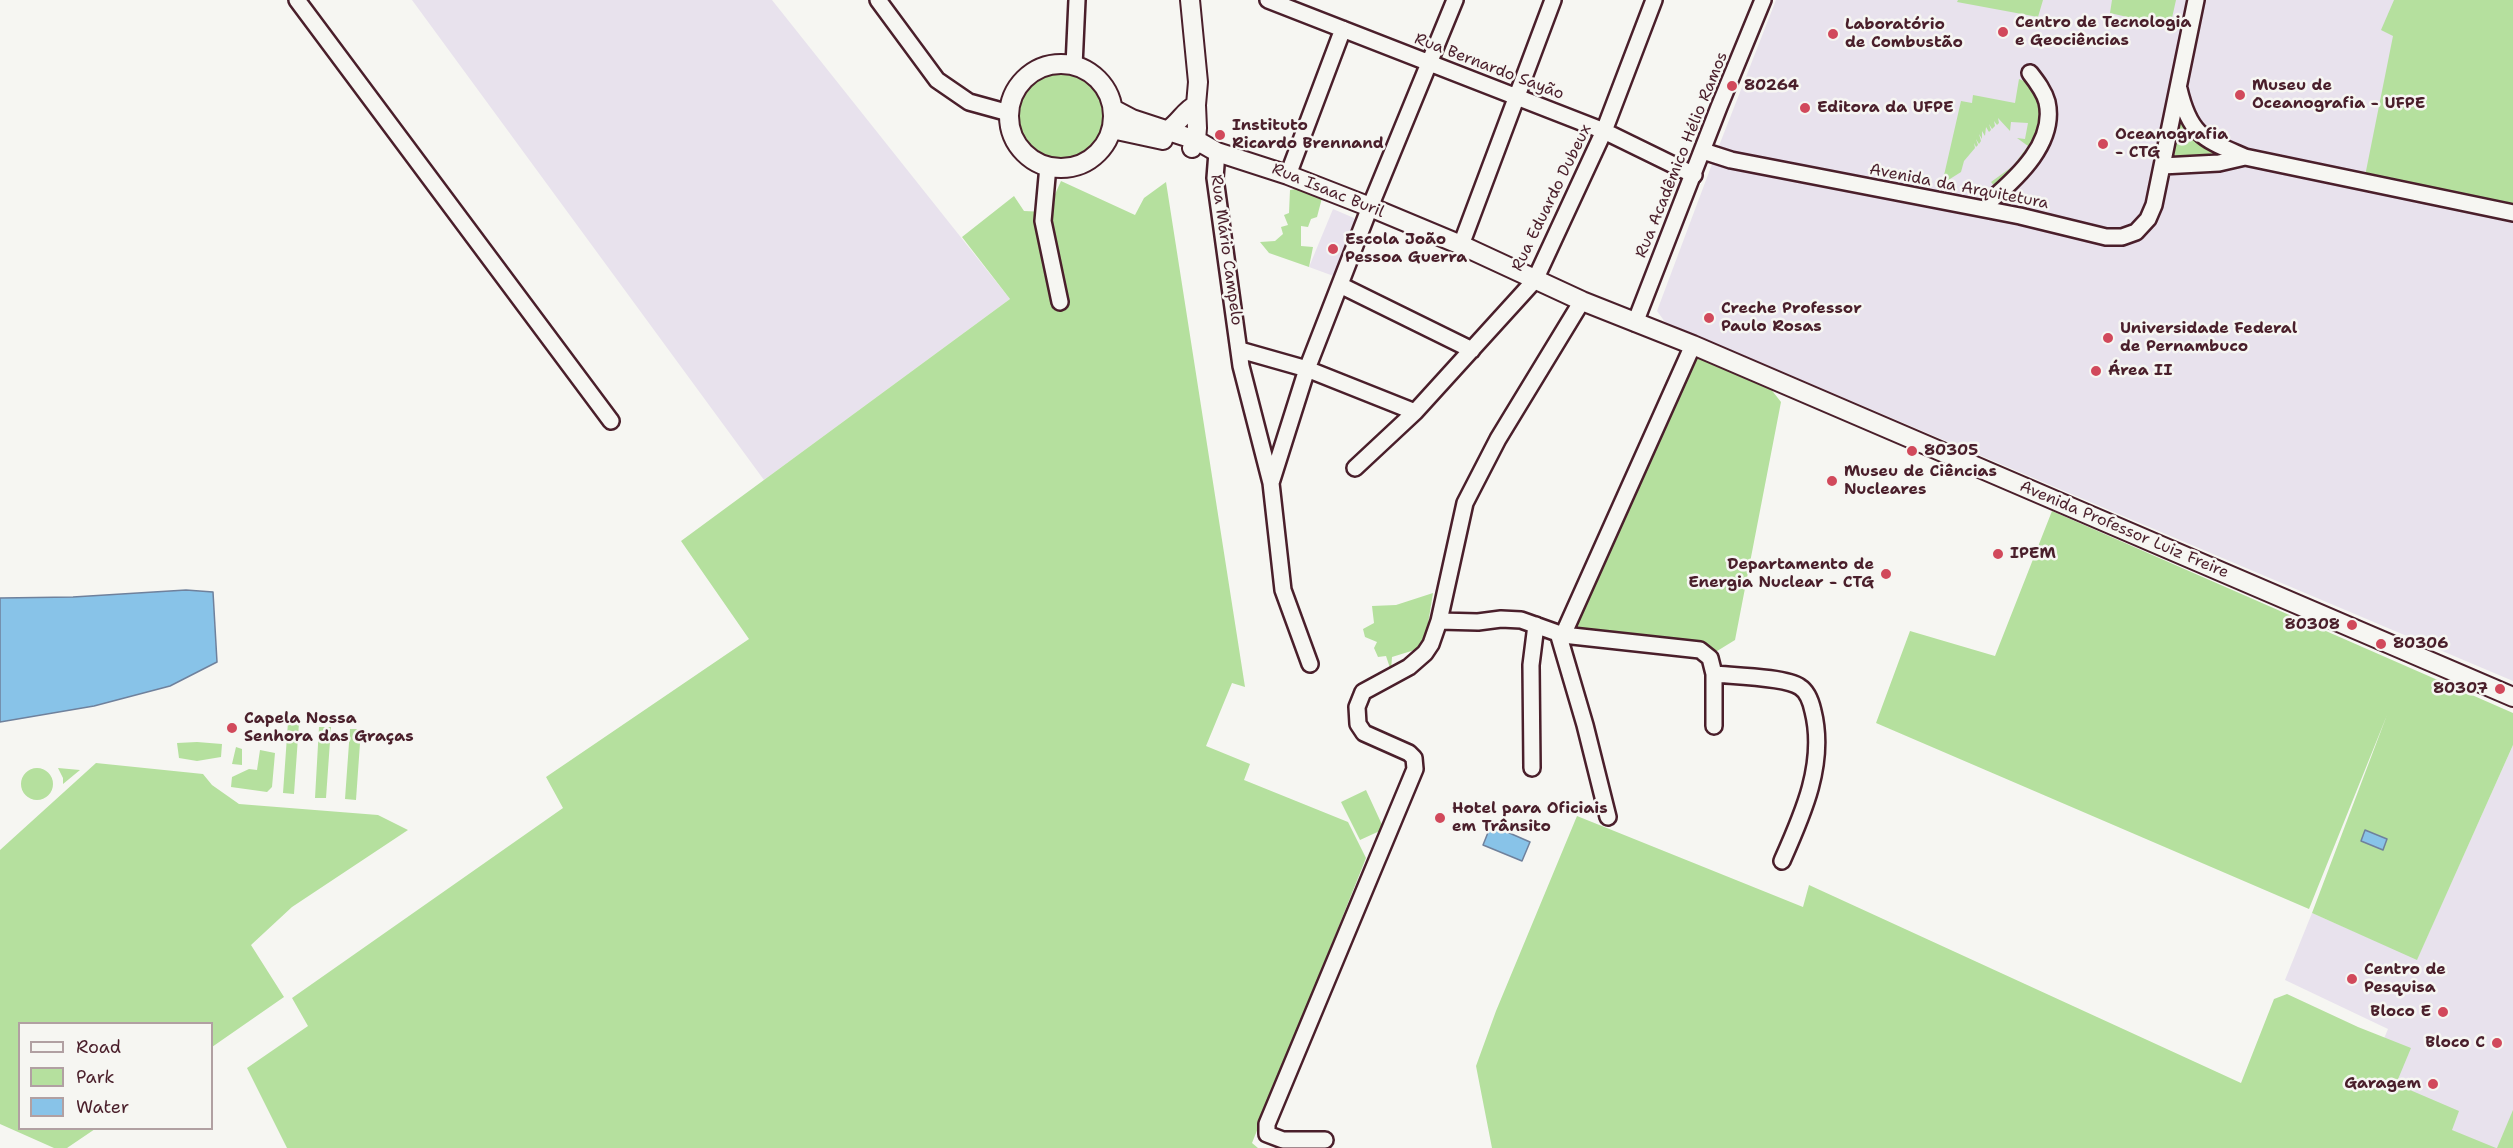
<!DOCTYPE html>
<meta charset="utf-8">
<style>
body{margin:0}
#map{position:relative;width:2513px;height:1148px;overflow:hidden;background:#f6f6f2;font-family:"Shantell Sans",sans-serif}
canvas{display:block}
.legend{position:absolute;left:18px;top:1022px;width:195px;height:108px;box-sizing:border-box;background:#f6f6f2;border:2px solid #b1a0a2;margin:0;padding:8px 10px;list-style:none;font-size:18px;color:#4a1f2b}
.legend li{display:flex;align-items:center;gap:12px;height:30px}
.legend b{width:30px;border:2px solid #b1a0a2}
</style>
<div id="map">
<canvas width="2513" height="1148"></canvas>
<ul class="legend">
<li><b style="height:8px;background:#f6f6f2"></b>Road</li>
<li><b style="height:16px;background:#b5e09e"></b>Park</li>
<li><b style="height:16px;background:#88c3e8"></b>Water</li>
</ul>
</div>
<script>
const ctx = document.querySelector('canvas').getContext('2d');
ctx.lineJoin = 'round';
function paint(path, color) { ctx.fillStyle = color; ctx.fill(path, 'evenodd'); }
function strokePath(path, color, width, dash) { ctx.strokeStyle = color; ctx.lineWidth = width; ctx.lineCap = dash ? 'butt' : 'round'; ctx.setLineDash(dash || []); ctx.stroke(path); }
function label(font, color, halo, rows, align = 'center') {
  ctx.font = font + ' "Shantell Sans",sans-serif'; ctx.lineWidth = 5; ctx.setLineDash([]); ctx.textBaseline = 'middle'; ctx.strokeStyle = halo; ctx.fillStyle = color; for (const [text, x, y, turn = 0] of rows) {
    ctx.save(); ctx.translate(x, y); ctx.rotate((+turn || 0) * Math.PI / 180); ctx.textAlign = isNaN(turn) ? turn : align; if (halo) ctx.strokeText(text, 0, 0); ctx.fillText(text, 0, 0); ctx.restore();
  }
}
const built = new Path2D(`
 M412 0H772L1010 299 764 480Z
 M1776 0H2513V681L1665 322 1657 311 1715 156Z
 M1333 209 1354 218 1356 231 1339 278 1309 267Z
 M2513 745V1148H2474L2358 1100 2388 1029 2285 980 2312 913 2417 959Z`);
const green = new Path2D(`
 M1958 0H2043L2038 17 1957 2Z
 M2112 0H2176L2170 27 2110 13Z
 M2394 0H2513V212L2364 181 2393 36 2381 30Z
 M1016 116a45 45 0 1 1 90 0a45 45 0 1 1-90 0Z
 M2019 79 2031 84 2045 106 2037 143 1998 191 1991 182 2013 166 2028 146 2017 138 2025 139 2028 123 2011 122 2010 131 1998 118 1999 123 1997 125 1994 121 1995 126 1992 129 1989 124 1991 130 1989 132 1986 127 1985 136 1982 131V139L1979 134 1981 141 1979 144 1976 139 1978 145 1976 147 1974 143 1975 148 1964 161 1961 172 1942 184 1961 101 1972 103 1973 95 2015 103Z
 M2178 120 2200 145 2218 151 2219 154 2170 159Z
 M1061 181 1135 215 1144 198 1166 182 1245 687 1232 683 1206 746 1250 764 1244 780 1348 822 1366 858 1252 1143 1258 1148H287L247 1068 308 1026 292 998 563 808 546 777 749 639 681 541 1010 299 962 237 1014 196 1024 211 1047 212Z
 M1296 189 1322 198 1317 217 1311 219 1308 227 1301 226V246L1313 247 1309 267 1269 253 1260 242 1275 241 1283 234 1281 227 1288 225 1284 215 1289 213 1290 190Z
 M1693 345 1759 374 1781 402 1735 640 1709 656 1580 640 1571 624Z
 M2052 511 2513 713V745L2417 960 2312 913 2387 715 2309 909 1876 723 1910 631 1995 656Z
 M1433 593 1427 630 1421 648 1392 657 1391 671 1386 656 1378 657 1374 648 1377 642 1365 637 1363 629 1374 623 1372 606 1396 605Z
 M288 722 299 723 294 794 283 793Z
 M319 727H331L326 798H315Z
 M350 729H361L356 800 345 799Z
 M197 742 222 744 221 757 197 761 179 758 177 743Z
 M236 747 242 749V765L232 764Z
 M260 750 275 753 272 787 267 792 231 787 232 777 249 769 257 770Z
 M96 763 203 774 212 785 239 804 378 815 408 830 292 907 251 945 284 997 212 1047V1024H20V1128L95 1129 67 1148H54L0 1124V850Z
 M21 784a16 16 0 1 1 32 0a16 16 0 1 1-32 0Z
 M58 768 80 770 63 784V778Z
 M1366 790 1384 829 1360 840 1341 802Z
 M1577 816 1803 907 1809 885 2241 1083 2274 999 2287 994 2358 1027 2411 1048 2396 1084 2459 1111 2452 1130 2496 1148H1492L1476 1066 1496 1011Z
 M2513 1110V1148H2497Z`);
const water = new Path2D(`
 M186 590 213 592 217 662 170 686 94 706 0 722V598L73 597Z
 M1491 825 1530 842 1522 861 1483 845Z
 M2365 830 2387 839 2383 850 2361 841Z`);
const minor = new Path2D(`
 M297 0 611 421
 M878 0 937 80 969 102 1009 113
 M1268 0 1604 131 1694 175
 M1074 66 1077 0
 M2179 89C2190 136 2204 139 2245 157L2513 213
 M1703 151 1731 160 2020 216 2106 237H2122L2136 232 2148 219 2154 205 2196 0
 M1217 152 1215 178 1241 366 1271 483 1283 590 1310 664
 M1048 166 1043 221 1060 302
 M2162 166 2219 163 2245 157
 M1288 175 1343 29
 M1991 200C2018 177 2056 142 2047 102 2044 91 2037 82 2030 73
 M1461 245 1553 0
 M1340 285 1472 350
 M1635 323 1719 107 1763 0
 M1240 350 1307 369 1415 412
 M1355 468 1415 412 1535 280 1604 131 1654 0
 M1271 483 1307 369 1370 207 1455 0
 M1439 621 1478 622 1501 619 1521 620 1563 635 1700 650 1710 658 1714 674C1734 676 1786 677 1800 687 1808 692 1811 702 1813 711 1826 763 1803 814 1782 861
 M1558 633 1585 725 1608 817
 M1563 635 1693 345
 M1714 726V674
 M1532 768 1531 665 1536 625
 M1325 1140H1283L1267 1134V1124L1415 769 1414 758 1409 753 1364 733 1358 724 1357 707 1363 692 1409 667 1425 653 1431 644 1439 621 1465 503 1498 439 1582 301`);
const major = new Path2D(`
 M1190 0 1198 82 1196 105 1197 128 1196 140 1192 148
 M1009 116a52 52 0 1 1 104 0a52 52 0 1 1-104 0Z
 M1113 109 1132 119 1196 140 1217 152 1288 175 1370 207 1461 245 1582 301 1693 345 2513 697
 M1112 129 1163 140
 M1168 130C1179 123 1185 110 1196 105`);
const markers = [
 [2003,32,6,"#d1495b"],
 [1833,34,6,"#d1495b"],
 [1732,86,6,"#d1495b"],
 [2240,95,6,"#d1495b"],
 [1805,108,6,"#d1495b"],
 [1220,135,6,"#d1495b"],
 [2103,144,6,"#d1495b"],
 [1333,249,6,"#d1495b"],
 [1709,318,6,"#d1495b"],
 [2108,338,6,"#d1495b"],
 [2096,371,6,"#d1495b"],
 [1912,451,6,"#d1495b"],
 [1832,481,6,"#d1495b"],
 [1998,554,6,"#d1495b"],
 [1886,574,6,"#d1495b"],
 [2352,625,6,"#d1495b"],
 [2381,644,6,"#d1495b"],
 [2500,689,6,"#d1495b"],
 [232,728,6,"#d1495b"],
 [1440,818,6,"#d1495b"],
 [2352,979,6,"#d1495b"],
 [2443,1012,6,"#d1495b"],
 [2497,1043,6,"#d1495b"],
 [2433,1084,6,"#d1495b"]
];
const poiNames = [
 ["Centro de Tecnologia",2015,23],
 ["e Geociências",2015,41],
 ["Laboratório",1845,25],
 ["de Combustão",1845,43],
 ["80264",1744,86],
 ["Museu de",2252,86],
 ["Oceanografia - UFPE",2252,104],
 ["Editora da UFPE",1817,108],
 ["Instituto",1232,126],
 ["Ricardo Brennand",1232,144],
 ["Oceanografia",2115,135],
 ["- CTG",2115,153],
 ["Escola João",1345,240],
 ["Pessoa Guerra",1345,258],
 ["Creche Professor",1721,309],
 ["Paulo Rosas",1721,327],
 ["Universidade Federal",2120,329],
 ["de Pernambuco",2120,347],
 ["Área II",2108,371],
 ["80305",1924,451],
 ["Museu de Ciências",1844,472],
 ["Nucleares",1844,490],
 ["IPEM",2010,554],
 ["Departamento de",1874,565,"right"],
 ["Energia Nuclear - CTG",1874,583,"right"],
 ["80308",2340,625,"right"],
 ["80306",2393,644],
 ["80307",2488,689,"right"],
 ["Capela Nossa",244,719],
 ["Senhora das Graças",244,737],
 ["Hotel para Oficiais",1452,809],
 ["em Trânsito",1452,827],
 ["Centro de",2364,970],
 ["Pesquisa",2364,988],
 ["Bloco E",2431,1012,"right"],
 ["Bloco C",2485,1043,"right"],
 ["Garagem",2421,1084,"right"]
];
const streetNames = [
 ["Rua Bernardo Sayão",1489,67,21],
 ["Rua Acadêmico Hélio Ramos",1682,155,-68],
 ["Avenida da Arquitetura",1959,187,11],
 ["Rua Isaac Buril",1328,191,22],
 ["Rua Eduardo Dubeux",1552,198,-64],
 ["Rua Mário Campelo",1226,250,82],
 ["Avenida Professor Luiz Freire",2124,530,23]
];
paint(built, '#e8e2ed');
paint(green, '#b5e09e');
paint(water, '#88c3e8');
strokePath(water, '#6f819c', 1.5);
strokePath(minor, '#4a1f2b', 20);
strokePath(major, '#4a1f2b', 22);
strokePath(minor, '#f6f6f2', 15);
strokePath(major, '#f6f6f2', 18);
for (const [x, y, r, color] of markers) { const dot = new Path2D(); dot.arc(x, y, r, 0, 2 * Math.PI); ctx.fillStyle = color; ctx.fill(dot); strokePath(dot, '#f6f6f2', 2); }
label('bold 16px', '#4a1f2b', '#f6f6f2', poiNames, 'left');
label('16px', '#4a1f2b', '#f6f6f2', streetNames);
</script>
